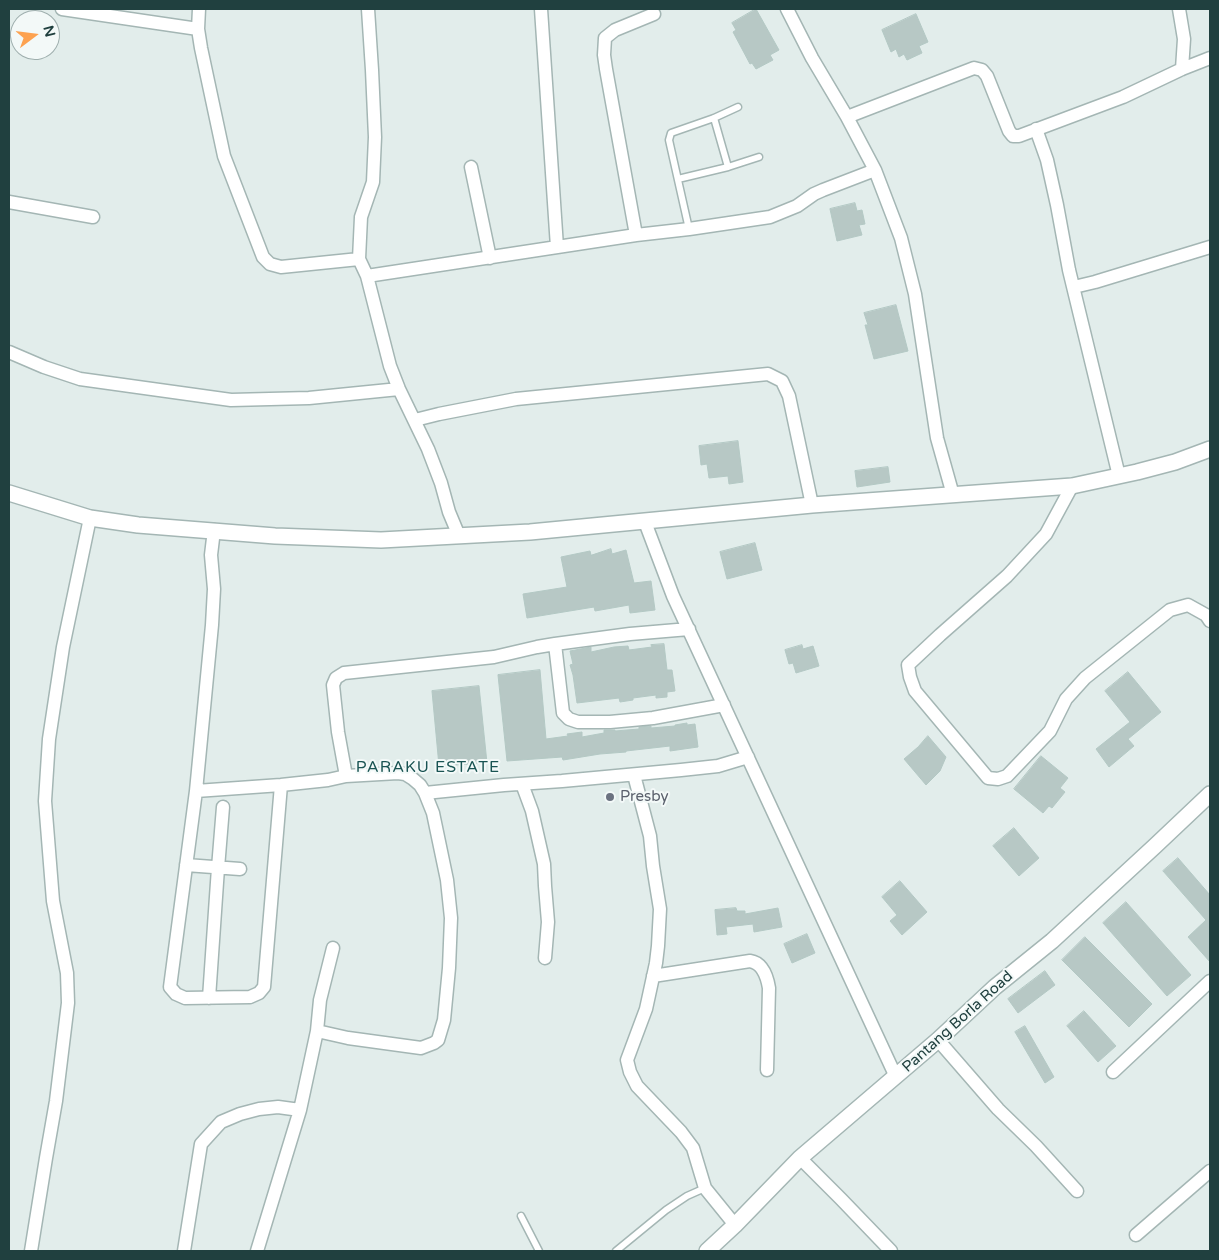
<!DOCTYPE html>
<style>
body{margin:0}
#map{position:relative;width:1219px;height:1260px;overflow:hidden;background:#e2edeb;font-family:"Varela Round",sans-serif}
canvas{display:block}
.frame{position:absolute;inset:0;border:10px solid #20403f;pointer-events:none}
.north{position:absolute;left:10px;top:10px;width:50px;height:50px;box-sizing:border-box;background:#f3f9f8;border:1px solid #9fafae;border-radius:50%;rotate:75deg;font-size:14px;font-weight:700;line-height:20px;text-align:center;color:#20403f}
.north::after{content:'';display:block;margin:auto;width:18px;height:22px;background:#fda250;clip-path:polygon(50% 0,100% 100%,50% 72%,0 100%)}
</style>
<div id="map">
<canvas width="1219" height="1260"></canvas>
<div class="frame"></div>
<div class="north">N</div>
</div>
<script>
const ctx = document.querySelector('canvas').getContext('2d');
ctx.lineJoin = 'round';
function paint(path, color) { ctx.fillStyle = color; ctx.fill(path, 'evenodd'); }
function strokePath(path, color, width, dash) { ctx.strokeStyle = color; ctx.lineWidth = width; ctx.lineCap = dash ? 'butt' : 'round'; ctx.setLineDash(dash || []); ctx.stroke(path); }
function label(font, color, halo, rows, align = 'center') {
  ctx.font = font + ' "Varela Round",sans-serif'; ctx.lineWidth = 4; ctx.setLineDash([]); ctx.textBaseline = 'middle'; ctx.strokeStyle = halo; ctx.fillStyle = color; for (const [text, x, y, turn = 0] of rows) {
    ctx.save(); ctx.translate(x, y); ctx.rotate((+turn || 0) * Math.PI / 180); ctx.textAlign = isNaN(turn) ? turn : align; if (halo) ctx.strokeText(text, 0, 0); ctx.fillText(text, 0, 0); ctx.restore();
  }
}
const building = new Path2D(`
 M756 9 779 50 770 55 773 60 756 69 752 63 750 64 733 32 736 30 732 23Z
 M916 14 928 42 919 46 922 53 907 60 904 54 899 57 896 49 891 52 882 30Z
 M855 203 857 211 862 210 865 224 859 225 862 235 837 241 830 209Z
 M896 305 908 351 874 359 865 325H868L864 313Z
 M738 441 743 482 729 484 728 476 709 478 707 464 701 465 699 446Z
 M888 467 890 482 857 487 855 471Z
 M755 543 762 570 727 579 720 552Z
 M611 549 612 554 626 550 634 583 651 581 655 610 630 613 629 605 595 611 594 607 527 618 523 594 567 587 561 557 590 551 591 555Z
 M664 644 667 670H672L675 691 667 692V697L656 698V695L633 698V700L620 702 619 698 577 703 573 675 570 665 573 664 570 651 591 647V652L614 647 628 646 629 650 652 647 651 645Z
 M802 645 803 649 813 646 819 666 796 673 793 663 789 664 785 650Z
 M540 670 546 739 568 736 567 734 582 732V737L604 733V730H615V731L639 729V727L651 726V728L675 726V725L687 723V725L695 724 698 747 670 751V746L626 751V752L600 754 563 760 562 757 507 761 498 675Z
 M1128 672 1161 712 1128 739 1134 746 1109 767 1096 749 1130 722 1105 691Z
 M479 686 487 763 439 766 432 691Z
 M928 736 946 757 940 771 926 785 904 759 918 747Z
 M1041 756 1068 778 1060 788 1065 792 1052 808 1049 806 1043 813 1014 789Z
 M1014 828 1039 858 1019 876 993 846Z
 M1178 858 1210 895V962L1188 937 1206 920 1163 871Z
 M900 881 927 912 902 935 890 921 897 915 882 897Z
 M1126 902 1191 975 1167 996 1103 923Z
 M736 908 737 911H745V914L778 908 782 927 754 932 753 924 726 927 727 934 717 935 715 910Z
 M807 934 815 953 792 963 784 944Z
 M1085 937 1152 1004 1129 1027 1062 960Z
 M1045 971 1055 985 1018 1013 1008 999Z
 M1084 1011 1116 1046 1098 1062 1067 1026Z
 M1025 1026 1054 1077 1045 1083 1015 1032Z`);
const service = new Path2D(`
 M728 167 759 157
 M678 179 728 167 714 118
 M689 229 669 140 671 133 714 118 738 107
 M521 1216 539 1251
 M616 1251 666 1210 687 1196 705 1188`);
const minor = new Path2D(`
 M62 9 198 29
 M199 9 198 29 201 48 224 156 263 257 270 264 281 267 359 259
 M368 9 372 70 375 137 373 182 361 217 359 259 367 276 390 366 399 389 428 449 441 483 449 512 459 536
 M541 9 557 247
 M787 9 812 58 847 117 875 170 901 238 915 294 937 438 953 495
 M1179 9 1184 39 1182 69
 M847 117 974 68 982 70 987 76 1009 131 1013 136H1019L1123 97 1182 69 1210 58
 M1036 129 1047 160 1057 205 1069 270 1119 476
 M471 167 490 258
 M9 202 93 217
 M636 235 606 69 604 55 605 38 615 30 654 14
 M367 276 636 235 689 229 770 217 797 206 814 194 823 190 875 170
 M1074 287 1095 282 1210 247
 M9 352 44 367 80 379 231 400 309 398 399 389
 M415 420 439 414 516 399 768 374 782 381 789 396 812 505
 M1072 486 1046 534 1007 576 940 635 908 665 910 677 915 691 988 778 998 779 1007 776 1050 731 1066 699 1085 678 1170 610 1188 605 1206 615 1210 621
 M645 522 673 596 896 1077
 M214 530 211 555 214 589 212 625 196 791 170 987 176 994 185 998 250 997 259 993 264 987 281 785
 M555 644 563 713 569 719 578 722H610L653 718 724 705
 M634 775 650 836 653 866 660 909 658 946 656 963 646 1009 627 1060 630 1072 637 1086 681 1132 693 1148 705 1188 735 1225
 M346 776 338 732 333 685 336 678 344 673 494 657 537 647 555 644 630 634 689 629
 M522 784 532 811 544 864 545 886 548 922 545 958
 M196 791 281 785 328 780 346 776 398 773 405 774 413 779 420 785 425 793 433 813 447 880 451 918 449 968 444 1020 438 1040 434 1043 421 1048 348 1038 317 1031
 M425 793 504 785 562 781 681 770 718 766 748 757
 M186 865 240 869
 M653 976 750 961C763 963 767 976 769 988L767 1070
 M209 998 218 868 223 807
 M938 1040 998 1109 1036 1146 1077 1191
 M1113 1072 1210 981
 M800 1158 841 1199 891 1251
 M1136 1235 1210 1171
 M31 1251 46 1158 56 1101 68 1003 67 973 53 901 45 801 49 739 63 647 90 518
 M184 1251 201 1144 221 1122 240 1114 259 1109 278 1107 300 1110
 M257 1251 300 1110 317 1031 320 1000 333 948`);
const tertiary = new Path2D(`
 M9 493 90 518 138 525 275 536 381 540 530 532 812 505 1072 486 1137 472 1175 462 1210 449
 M707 1251 735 1225 800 1158 938 1040 995 987 1052 941 1155 846 1210 794`);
const markers = [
 [610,797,5,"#6b7280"]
];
const worshipNames = [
 ["Presby",620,797]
];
const streetNames = [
 ["Pantang Borla Road",958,1022,-42]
];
const neighbourhoodNames = [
 ["PARAKU ESTATE",428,768]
];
paint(building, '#b7c8c5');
strokePath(building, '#b3c8c4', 1);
strokePath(service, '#a4b6b4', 9);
strokePath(minor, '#a4b6b4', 15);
strokePath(tertiary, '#a4b6b4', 18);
strokePath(service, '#fff', 6);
strokePath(minor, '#fff', 12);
strokePath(tertiary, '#fff', 15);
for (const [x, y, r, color] of markers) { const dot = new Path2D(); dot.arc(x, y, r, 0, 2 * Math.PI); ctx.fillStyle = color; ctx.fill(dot); strokePath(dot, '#f3f9f8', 2); }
label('15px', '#5b616d', '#f3f9f8', worshipNames, 'left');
label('15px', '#20403f', '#f3f9f8', streetNames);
ctx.letterSpacing = '1px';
label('16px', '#1a5453', '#f3f9f8', neighbourhoodNames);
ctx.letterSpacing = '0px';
</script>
